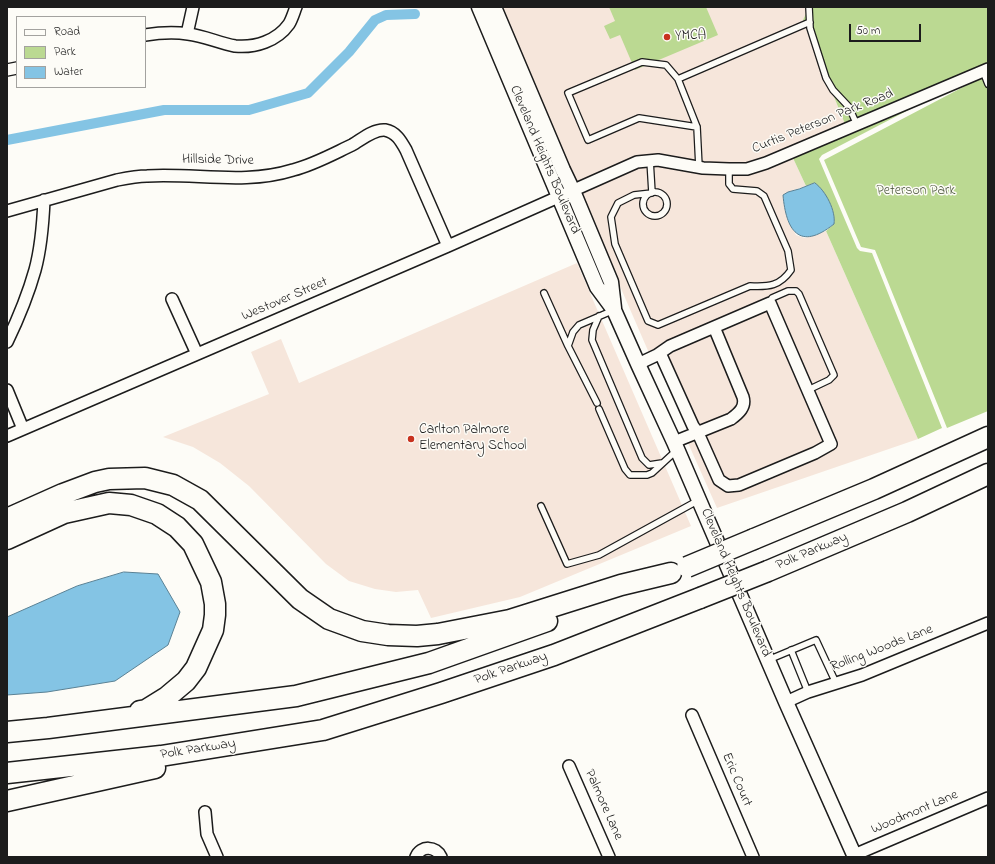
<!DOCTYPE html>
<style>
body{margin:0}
#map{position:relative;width:995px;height:864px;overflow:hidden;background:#fdfcf7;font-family:"Indie Flower",sans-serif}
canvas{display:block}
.frame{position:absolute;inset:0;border:8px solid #1c1c1c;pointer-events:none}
.legend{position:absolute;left:16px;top:16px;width:130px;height:72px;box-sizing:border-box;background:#fdfcf7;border:1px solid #a3a29f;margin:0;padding:5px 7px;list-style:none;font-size:12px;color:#1c1c1c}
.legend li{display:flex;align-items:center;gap:8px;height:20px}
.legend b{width:20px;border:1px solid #a3a29f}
.scale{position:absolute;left:849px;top:24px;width:72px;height:18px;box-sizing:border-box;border:2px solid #1c1c1c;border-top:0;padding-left:5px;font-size:12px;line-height:14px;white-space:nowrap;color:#1c1c1c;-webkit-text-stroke:3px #fdfcf7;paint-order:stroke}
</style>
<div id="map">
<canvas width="995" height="864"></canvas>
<div class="frame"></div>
<ul class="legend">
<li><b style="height:5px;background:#fdfcf7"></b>Road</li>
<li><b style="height:11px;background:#bbd992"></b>Park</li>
<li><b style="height:11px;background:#84c4e4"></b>Water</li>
</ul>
<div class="scale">50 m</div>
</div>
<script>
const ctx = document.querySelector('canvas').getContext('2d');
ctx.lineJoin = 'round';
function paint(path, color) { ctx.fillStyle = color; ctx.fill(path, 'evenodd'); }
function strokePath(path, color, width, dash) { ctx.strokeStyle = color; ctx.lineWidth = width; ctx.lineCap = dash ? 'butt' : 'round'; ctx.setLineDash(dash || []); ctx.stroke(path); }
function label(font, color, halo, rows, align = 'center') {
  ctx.font = font + ' "Indie Flower",sans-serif'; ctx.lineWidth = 3; ctx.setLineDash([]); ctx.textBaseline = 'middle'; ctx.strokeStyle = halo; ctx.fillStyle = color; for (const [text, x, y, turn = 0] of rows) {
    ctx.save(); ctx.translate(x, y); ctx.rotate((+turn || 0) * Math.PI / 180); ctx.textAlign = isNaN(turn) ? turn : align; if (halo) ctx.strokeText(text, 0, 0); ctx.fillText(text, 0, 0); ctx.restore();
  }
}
const built = new Path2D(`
 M499 7H809L803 20 845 124 764 158 746 163 703 162 657 154 648 155 636 157 575 184Z
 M793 158 806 186 788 192 784 204 788 219 796 235 805 238 826 231 918 439 717 508 688 443 695 440 717 485 729 492 742 490 817 458 833 449 768 298 667 341 649 353 580 194 639 168 658 165 747 174 768 169Z
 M577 263 691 526 520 597 431 618 418 590 396 592 375 589 349 581 326 564 249 486 220 463 193 447 163 437 269 394 251 352 281 339 299 383Z
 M768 310 824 441 813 448 738 480H729L723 477 705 436 735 424 744 416 749 404V401L720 330Z
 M711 334 739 401 735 409 729 414 699 426 667 355Z`);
const green = new Path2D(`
 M609 7H706L718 35 635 70 620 35 610 39 604 26 615 21Z
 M809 7H988V63L845 124 803 20Z
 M988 74V411L947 428 875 250 861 247 824 160Z
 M920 104 822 155 819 159 857 248 860 251 872 253 942 428 918 439 826 231 834 224C836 208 824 195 815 183L806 186 793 158Z`);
const water = new Path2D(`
 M815 183C826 191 836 211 834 224 799 252 786 230 783 195L788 192 799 189Z
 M124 572 158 574 180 612 168 645 115 681 47 692 7 695V617L77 586Z`);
const canal = new Path2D(`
 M7 140 164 110H249L308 93 349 52 375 20 386 15 415 14`);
const service = new Path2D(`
 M809 7 810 28 826 78 833 90 849 107 857 125
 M983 71 988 84
 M678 79 810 22
 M697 127 639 118 588 140 568 93 642 62 666 65 678 79 697 127 699 167
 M650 160 652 193 634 195 618 203 611 217 615 244 648 321 658 325 750 286C769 287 780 286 791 270L788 251 764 196 757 191 733 189 729 184V169
 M643 204a12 12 0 1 1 24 0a12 12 0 1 1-24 0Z
 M544 293 568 346
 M770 303 772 298 788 291H796L799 294 834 375 829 380 808 390
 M599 316 593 330 592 340 642 458 649 465 662 463
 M597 403 568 346 573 332 579 325 614 310
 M599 409 625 469 630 475H647L652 473 677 450
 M541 506 567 564 599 555 699 500
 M791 650 808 692
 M768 660 816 640 836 683`);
const minor = new Path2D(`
 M187 34 193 7
 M145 35C158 33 174 32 188 34 204 36 219 43 235 46 255 48 277 41 289 24 292 19 294 12 296 7
 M7 70 17 68
 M7 211 117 180C127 178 137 176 147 176 196 173 245 185 293 170 313 165 333 154 352 145 361 140 373 129 385 130 396 132 401 141 406 150L448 246
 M172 299 197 354
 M7 342C18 319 28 295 35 270 41 248 43 223 44 200
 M638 364 657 355 670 346 770 303 831 444 815 453 739 485 728 486 719 480 698 433 693 426 660 353
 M7 390 23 429
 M7 436 448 246 637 162 658 160 703 168 729 169H747L766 163 988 69
 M674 442 731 419C739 413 746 407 743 397L714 327
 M786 702 808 692 862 675 988 623
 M692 715 753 857
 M569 766 609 857
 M205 812 207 834 217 857
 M854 855 988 798
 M416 857C421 845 436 846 441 857`);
const tertiary = new Path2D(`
 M479 7 597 287 614 310 638 364 674 442 786 702 855 857
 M494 7 563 170 573 191 611 282 614 308`);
const motorway = new Path2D(`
 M7 519 63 494 95 482 109 479 145 478 173 485 200 500 300 599 329 619 362 631 388 635 417 636 438 634 510 620 621 585 671 573
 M7 539 64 513 109 503 131 505 157 514 177 527 193 544 211 582 215 604V615L213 630 196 668 186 681 167 697 146 710 140 711
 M754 539 874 489 988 437
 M768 571 907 512 988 474
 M7 732 48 728 296 696 429 663 547 621
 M7 773 161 756 323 730 441 693 554 655 700 598
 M7 801 155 768`);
const motorwayBridge = new Path2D(`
 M687 567 754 539
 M700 598 768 571`);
const markers = [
 [667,37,4,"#c8321e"],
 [411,439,4,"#c8321e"]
];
const poiNames = [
 ["YMCA",675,37],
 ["Carlton Palmore",419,431],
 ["Elementary School",419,447]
];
const streetNames = [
 ["Curtis Peterson Park Road",823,122,-22],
 ["Cleveland Heights Boulevard",544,160,67],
 ["Hillside Drive",218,161,1],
 ["Westover Street",285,300,-23],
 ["Polk Parkway",812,552,-23],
 ["Cleveland Heights Boulevard",735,583,67],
 ["Rolling Woods Lane",882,649,-21],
 ["Polk Parkway",511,669,-19],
 ["Polk Parkway",198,750,-9],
 ["Eric Court",736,780,67],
 ["Palmore Lane",603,805,66],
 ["Woodmont Lane",915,813,-23]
];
const parkNames = [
 ["Peterson Park",916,192]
];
paint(built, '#f6e6db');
paint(green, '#bbd992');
paint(water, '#84c4e4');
strokePath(water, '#5a8194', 1);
strokePath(canal, '#84c4e4', 10);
strokePath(service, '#1c1c1c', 8);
strokePath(minor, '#1c1c1c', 14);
strokePath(tertiary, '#1c1c1c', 17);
strokePath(motorway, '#1c1c1c', 23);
strokePath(service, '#fdfcf7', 5.5);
strokePath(minor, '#fdfcf7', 11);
strokePath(tertiary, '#fdfcf7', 14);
strokePath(motorway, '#fdfcf7', 20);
strokePath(motorwayBridge, '#1c1c1c', 23, []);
strokePath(motorwayBridge, '#fdfcf7', 20);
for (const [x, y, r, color] of markers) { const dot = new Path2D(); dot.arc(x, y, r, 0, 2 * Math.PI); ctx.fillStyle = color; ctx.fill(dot); strokePath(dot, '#fdfcf7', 1.5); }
label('14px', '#1c1c1c', '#fdfcf7', poiNames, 'left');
label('14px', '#1c1c1c', '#fdfcf7', streetNames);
label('14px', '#545e45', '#fdfcf7', parkNames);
</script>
